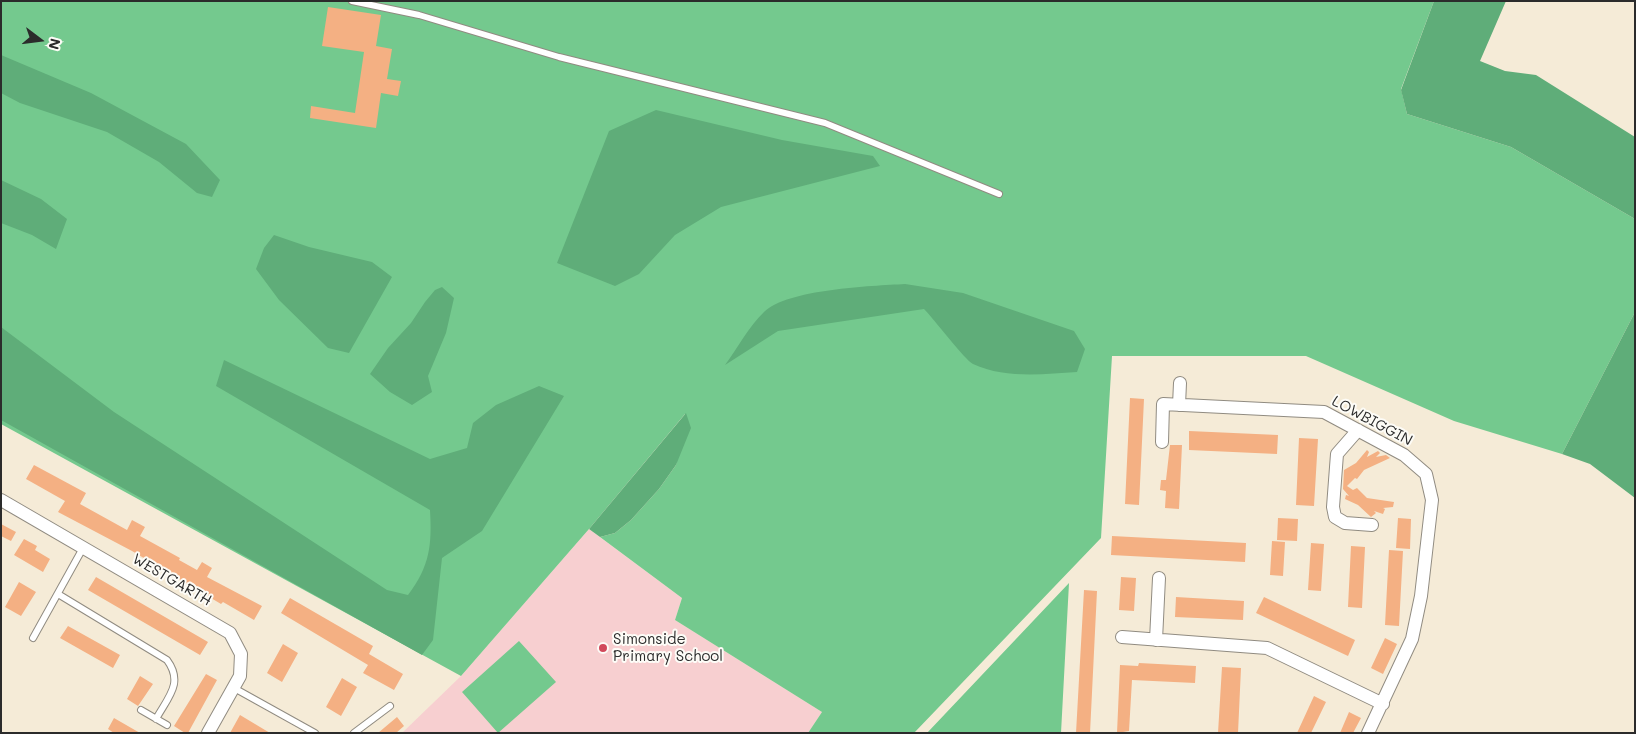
<!DOCTYPE html>
<style>
body{margin:0}
#map{position:relative;width:1636px;height:734px;overflow:hidden;background:#f5ebd7;font-family:Mali,sans-serif}
canvas{display:block}
.frame{position:absolute;inset:0;border:2px solid #2b2b2b;pointer-events:none}
.north{position:absolute;left:15px;top:15px;width:50px;height:50px;-webkit-text-stroke:4px #fdfcf7;paint-order:stroke;rotate:105deg;font-size:14px;font-weight:700;line-height:20px;text-align:center;color:#2b2b2b}
.north::after{content:'';display:block;margin:auto;width:18px;height:22px;background:#2b2b2b;clip-path:polygon(50% 0,100% 100%,50% 72%,0 100%)}
</style>
<div id="map">
<canvas width="1636" height="734"></canvas>
<div class="frame"></div>
<div class="north">N</div>
</div>
<script>
const ctx = document.querySelector('canvas').getContext('2d');
ctx.lineJoin = 'round';
function paint(path, color) { ctx.fillStyle = color; ctx.fill(path, 'evenodd'); }
function strokePath(path, color, width, dash) { ctx.strokeStyle = color; ctx.lineWidth = width; ctx.lineCap = dash ? 'butt' : 'round'; ctx.setLineDash(dash || []); ctx.stroke(path); }
function label(font, color, halo, rows, align = 'center') {
  ctx.font = font + ' Mali,sans-serif'; ctx.lineWidth = 4; ctx.setLineDash([]); ctx.textBaseline = 'middle'; ctx.strokeStyle = halo; ctx.fillStyle = color; for (const [text, x, y, turn = 0] of rows) {
    ctx.save(); ctx.translate(x, y); ctx.rotate((+turn || 0) * Math.PI / 180); ctx.textAlign = isNaN(turn) ? turn : align; if (halo) ctx.strokeText(text, 0, 0); ctx.fillText(text, 0, 0); ctx.restore();
  }
}
const built = new Path2D(`
 M589 529 682 598 675 620 822 712 808 733H402L461 676Z`);
const green = new Path2D(`
 M1 1H1434L1401 89 1407 114 1511 147 1635 219V312L1562 454 1454 421 1306 356H1112L1101 538 914 733H808L822 712 675 620 682 598 600 537 615 533 631 520 659 489 676 465 685 414 589 529 461 676 1 424Z
 M1069 583 1061 733H927Z
 M519 641 556 682 498 733 462 692Z`);
const forest = new Path2D(`
 M1434 1H1506L1480 61 1505 71 1536 75 1635 137V219L1511 147 1407 114 1401 90Z
 M1 55 91 93 186 144 220 180 212 197 197 193 159 162 107 132 20 103 1 93Z
 M656 110 782 140 873 156 880 166 721 207 675 235 639 274 615 286 557 263 609 131Z
 M1 180 41 199 67 219 56 249 32 235 1 223Z
 M274 235 309 247 372 262 392 277 349 353 328 348 279 300 256 269 264 248Z
 M905 284 963 293 1074 331 1085 349 1077 372C1044 374 1005 379 973 364 965 360 934 319 924 309L778 331 725 365C737 349 749 326 764 312 788 289 871 286 905 284Z
 M442 287 454 298 446 333 428 376 432 392 412 405 390 392 370 374 388 348 411 323 425 302 435 290Z
 M1635 312V498L1590 464 1562 454Z
 M1 327 114 412 387 590 408 595C430 566 432 545 430 510L216 386 224 360 430 459 467 448 473 423 496 405 539 386 564 396 482 531 442 558 433 640 422 655 1 420Z
 M686 413 691 428 676 465 659 489 631 520 615 533 600 537 589 529Z`);
const building = new Path2D(`
 M328 7 381 15 376 46 392 49 387 79 401 81 398 96 381 93 376 128 310 118 311 106 355 113 364 52 322 46Z
 M1130 398 1144 399 1139 505 1125 504Z
 M1189 431 1278 435 1277 454 1189 450Z
 M1299 438 1318 439 1314 506 1296 505Z
 M1170 445H1182L1179 509 1165 508 1166 491 1160 490 1161 480H1166Z
 M1367 450 1369 452 1367 457 1378 451 1380 453 1376 457 1386 455 1390 458 1364 470 1357 479 1355 478 1347 486 1353 490 1357 488 1367 498 1394 502 1393 507 1383 508 1385 509 1383 514 1374 511 1376 513 1371 517 1358 505 1345 499 1346 495 1349 496 1343 489 1344 470 1356 463Z
 M34 465 86 493 80 504 127 530 132 520 145 527 140 536 180 558 179 560 197 570 202 562 212 568 207 577 262 606 254 620 223 602 221 604 132 551 58 512 65 501 26 479Z
 M1278 518 1298 519 1297 541 1277 540Z
 M1398 518 1411 519 1410 549 1396 548Z
 M1 524 16 532 11 541 1 536Z
 M1112 536 1246 543 1245 562 1111 555Z
 M24 539 37 546 35 550 50 559 43 572 14 555Z
 M1272 541 1285 542 1283 576 1270 575Z
 M1311 543 1324 544 1321 591 1308 590Z
 M1351 546 1365 547 1362 608 1348 607Z
 M1389 550 1403 551 1399 626 1385 625Z
 M96 577 208 642 200 655 88 590Z
 M1121 577 1136 578 1134 611 1119 610Z
 M19 582 36 592 21 616 5 607Z
 M1084 590 1097 591 1090 733H1076Z
 M1176 597 1244 601 1243 620 1175 617Z
 M1264 597 1355 640 1348 656 1256 613Z
 M290 598 373 646 369 654 403 674 394 690 363 673 368 665 281 613Z
 M68 626 120 655 113 668 60 638Z
 M1385 638 1397 644 1383 674 1371 668Z
 M283 644 298 653 282 682 267 673Z
 M1139 663 1196 666 1195 683 1132 680 1129 731 1117 733 1120 665 1138 666Z
 M1222 667 1241 668 1238 733H1218Z
 M206 674 217 680 188 733H185L174 726Z
 M140 676 153 684 138 706 127 699Z
 M342 678 357 687 341 716 326 707Z
 M1314 696 1326 702 1311 733H1297Z
 M1349 712 1361 718 1353 733H1340Z
 M240 715 270 733H230Z
 M397 717 404 726 396 733H378Z
 M114 718 140 733H114L108 729Z`);
const lane = new Path2D(`
 M352 1 419 15 559 57 825 123 999 194
 M58 594 167 660C184 683 168 697 156 719
 M33 638 83 548
 M234 688 315 733
 M141 710 167 725
 M354 733 390 706`);
const street = new Path2D(`
 M1179 405 1180 383
 M1358 430 1337 454 1333 507 1335 517 1345 523 1372 525
 M1162 442 1163 404 1324 412 1404 455 1426 474 1432 500 1421 596 1412 639 1368 733
 M1 500 230 633 241 654 240 676 208 733
 M1122 637 1267 648 1383 704
 M1156 640 1159 578`);
const markers = [
 [603,648,5,"#d1495b"]
];
const streetNames = [
 ["LOWBIGGIN",1372,421,28],
 ["WESTGARTH",172,580,30]
];
const poiNames = [
 ["Simonside",613,639],
 ["Primary School",613,656]
];
paint(built, '#f7cfd0');
paint(green, '#74c98e');
paint(forest, '#5fad79');
paint(building, '#f4b083');
strokePath(lane, '#908b81', 8);
strokePath(street, '#908b81', 14);
strokePath(lane, '#fff', 6);
strokePath(street, '#fff', 12);
for (const [x, y, r, color] of markers) { const dot = new Path2D(); dot.arc(x, y, r, 0, 2 * Math.PI); ctx.fillStyle = color; ctx.fill(dot); strokePath(dot, '#fdfcf7', 2); }
label('15px', '#2b2b2b', '#fdfcf7', streetNames);
label('15px', '#2b2b2b', '#fdfcf7', poiNames, 'left');
</script>
